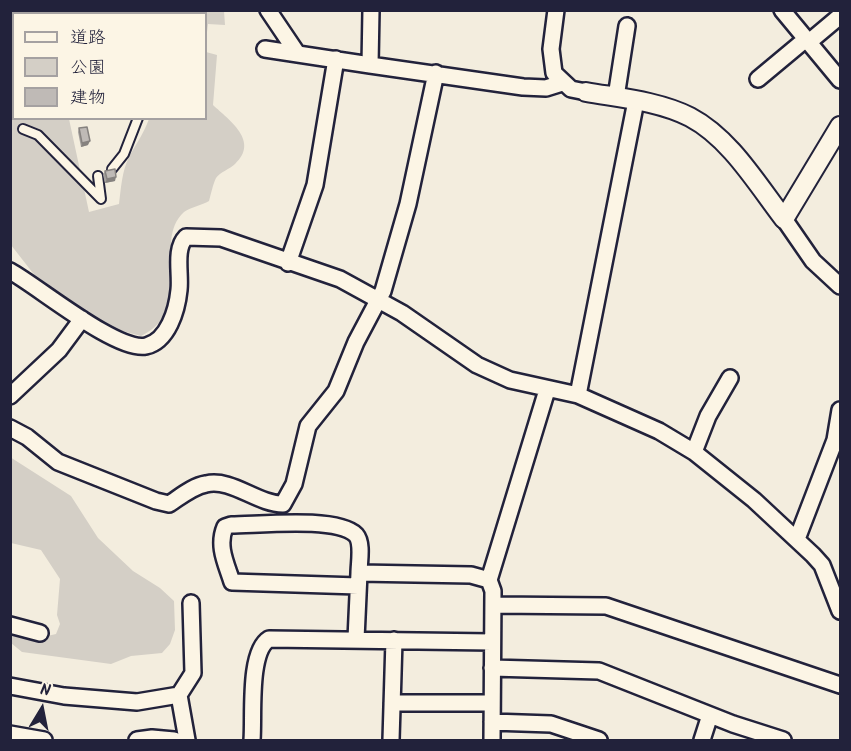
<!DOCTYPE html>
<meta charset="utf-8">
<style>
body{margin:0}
#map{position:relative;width:851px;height:751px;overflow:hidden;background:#f3edde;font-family:Kalam,"Klee One",sans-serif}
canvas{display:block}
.frame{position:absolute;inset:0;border:12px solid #22223b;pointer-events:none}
.legend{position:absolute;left:12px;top:12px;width:195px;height:108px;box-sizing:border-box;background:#fcf5e5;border:2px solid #a5a1a1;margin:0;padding:8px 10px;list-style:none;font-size:18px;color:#22223b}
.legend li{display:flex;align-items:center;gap:12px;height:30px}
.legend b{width:30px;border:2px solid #a5a1a1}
.north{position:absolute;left:12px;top:679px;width:60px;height:60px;-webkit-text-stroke:4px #fcf5e5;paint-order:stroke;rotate:10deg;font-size:16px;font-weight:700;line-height:24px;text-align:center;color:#22223b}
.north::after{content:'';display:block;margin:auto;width:21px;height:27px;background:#22223b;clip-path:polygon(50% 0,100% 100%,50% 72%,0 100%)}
</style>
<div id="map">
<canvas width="851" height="751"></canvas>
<div class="frame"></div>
<ul class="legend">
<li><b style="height:8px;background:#fcf5e5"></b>道路</li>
<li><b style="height:16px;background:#d4cfc6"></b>公園</li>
<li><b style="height:16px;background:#bfbab6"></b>建物</li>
</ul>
<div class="north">N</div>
</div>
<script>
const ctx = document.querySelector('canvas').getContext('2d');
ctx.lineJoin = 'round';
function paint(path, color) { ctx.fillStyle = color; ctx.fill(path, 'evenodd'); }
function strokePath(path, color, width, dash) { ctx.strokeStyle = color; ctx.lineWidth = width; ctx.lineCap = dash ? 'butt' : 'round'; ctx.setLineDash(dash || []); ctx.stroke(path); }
const green = new Path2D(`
 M11 11H30L31 13 14 14V118L69 119 89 212 119 204C121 188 122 171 129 157 136 144 144 133 149 119L206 118V52L217 55 213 105C229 120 260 141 235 164 230 169 220 172 216 178 213 184 211 194 209 201 202 205 191 207 184 212 150 243 200 307 141 336L104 326 36 277 11 245Z
 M112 11H224L225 25 208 24 206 40V14H113Z
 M10 457 71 496 98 538 133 571 160 588 174 601 175 630 170 644 162 653 131 656 111 664 22 652 11 643V630L43 637 56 634 60 624 57 615 60 579 41 550 11 543Z`);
const service = new Path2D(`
 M158 14V10
 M23 129 38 135 101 199 98 176
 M112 169 124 154 138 118`);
const minor = new Path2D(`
 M268 10 297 53
 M371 10 370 65 523 87 546 88 562 83
 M556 10 551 49 554 73 571 89 586 92
 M782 10 840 80
 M809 42 840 16
 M265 49 370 65
 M758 79 806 39
 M616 97 627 26
 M784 219 813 261 840 286
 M288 263 315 185 336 59
 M10 271C39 287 117 352 146 346 168 341 177 310 179 290 181 274 174 249 186 237L221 238 340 279 402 313 477 365 510 380 578 395 659 431 694 452 754 500 813 555 822 565 840 611
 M578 395 636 101
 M10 396 59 350 82 319
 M10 428 27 437 58 462 156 501 169 504C180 497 193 486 206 484 232 478 257 504 283 504L294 484 308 426 336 391 356 342 383 291 408 204 436 73
 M694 452 708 416 730 378
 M797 539 835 440 840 410
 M358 586 232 582C226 563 217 546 225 527L231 525C258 525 337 516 356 535 363 543 359 563 359 573
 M493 605 606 606 840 685
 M10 625 40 633
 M356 639 359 573 471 575 489 580
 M492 668 599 671 733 724 783 740
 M10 686 64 696 137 702 179 695 193 673 191 603
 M179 695 187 740
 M392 703H492
 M492 722 551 724 599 740
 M10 734 44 740
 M137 740 152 738 174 740
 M252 740C254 716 248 652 269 639L492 642
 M391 740 394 640
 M492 740 493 591 489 580 547 390
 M702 740 710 715`);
const tertiary = new Path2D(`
 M586 92C620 98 658 101 690 117 730 138 757 184 784 219L840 126`);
const wall = new Path2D(`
 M79 128 88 145 81 147 78 132Z
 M105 171 115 181 105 183 103 175Z`);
const shadedWall = new Path2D(`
 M90 141 88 145 81 147 82 143Z
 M116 177 115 181 105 183 107 179Z`);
const building = new Path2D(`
 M52 10H83L84 14H45V12Z
 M87 127 90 141 82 143 79 128Z
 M115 169 116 177 107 179 105 171Z`);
paint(green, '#d4cfc6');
strokePath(service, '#22223b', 12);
strokePath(minor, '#22223b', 20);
strokePath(tertiary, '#22223b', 22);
strokePath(service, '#fcf5e5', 8);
strokePath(minor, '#fcf5e5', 15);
strokePath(tertiary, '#fcf5e5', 18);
paint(wall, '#a4a09d');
paint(shadedWall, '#86827f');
paint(building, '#bfbab6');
strokePath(building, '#86827f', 1.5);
</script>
